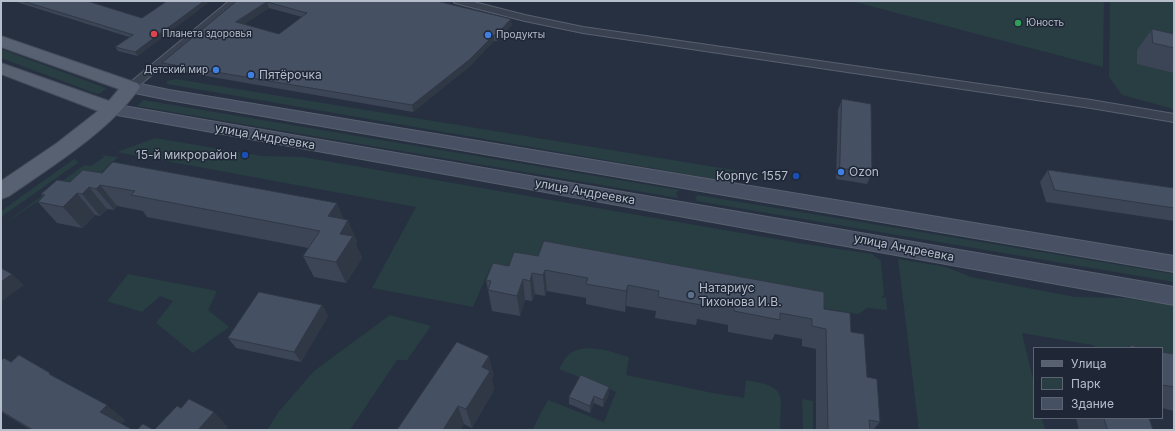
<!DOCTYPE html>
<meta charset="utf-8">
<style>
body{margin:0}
#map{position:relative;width:1175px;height:431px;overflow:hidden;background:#263041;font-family:Inter,sans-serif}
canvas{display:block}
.frame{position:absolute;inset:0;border:2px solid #b7becb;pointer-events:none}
.legend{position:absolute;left:1033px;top:347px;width:130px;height:72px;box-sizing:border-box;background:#1f2736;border:1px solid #5c6372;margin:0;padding:5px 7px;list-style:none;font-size:12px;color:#b7becb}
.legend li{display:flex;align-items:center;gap:8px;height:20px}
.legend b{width:20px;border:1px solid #5c6372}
</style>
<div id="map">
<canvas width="1175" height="431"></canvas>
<div class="frame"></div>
<ul class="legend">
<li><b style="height:5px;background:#586171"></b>Улица</li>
<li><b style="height:11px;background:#283e42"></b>Парк</li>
<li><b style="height:11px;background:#455063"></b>Здание</li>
</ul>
</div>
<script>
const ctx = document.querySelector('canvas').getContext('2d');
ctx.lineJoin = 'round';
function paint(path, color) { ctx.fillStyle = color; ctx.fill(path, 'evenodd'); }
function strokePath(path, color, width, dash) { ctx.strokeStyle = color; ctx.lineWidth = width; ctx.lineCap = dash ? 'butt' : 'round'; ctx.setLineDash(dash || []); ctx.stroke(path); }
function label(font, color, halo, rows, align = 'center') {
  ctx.font = font + ' Inter,sans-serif'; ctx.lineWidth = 3; ctx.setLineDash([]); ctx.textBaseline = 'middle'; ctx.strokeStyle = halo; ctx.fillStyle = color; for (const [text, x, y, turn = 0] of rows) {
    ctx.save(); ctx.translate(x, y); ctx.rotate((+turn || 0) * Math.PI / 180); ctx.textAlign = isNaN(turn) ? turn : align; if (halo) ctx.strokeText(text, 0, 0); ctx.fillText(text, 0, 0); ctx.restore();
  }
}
const green = new Path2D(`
 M851 1H1104L1103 67Z
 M1110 1H1174V109L1122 95 1109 77Z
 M1 50V49L106 88 101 93 97 94 1 58Z
 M176 79 758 174 757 180 715 179 167 84V81Z
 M143 100 679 190 676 193 678 198 137 106Z
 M155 138 262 156 303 157 799 243 872 254 881 261 884 295 881 297 886 298 887 310 867 308 859 314 817 307 552 258 490 268 473 307 372 288 416 207 117 152Z
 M101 155 118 157 94 179H74L65 183 1 226 84 165 91 166 104 157Z
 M74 159 79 162 1 217V211Z
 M698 195 1174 274V282L697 201 695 197Z
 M898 259 946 267 971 277 1075 297 1126 298 1174 306V374L1162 372V348H1097L1092 345 1022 333 1034 383V418H1042L1045 430H919Z
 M128 274 217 291 208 310 229 327 193 353 156 323 173 301 160 296 142 312 107 301Z
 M390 315 431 326 407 360H397L350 430H267L280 410 314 371Z
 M587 348 605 350 629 357 626 375 713 393 744 398 746 380C788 388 781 392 780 430H532L548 400 604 422 616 392 559 369C567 355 570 350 587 348Z
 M802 399 813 401V430H803Z`);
const street = new Path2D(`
 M229 1H240L135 89H127L125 87 127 85Z
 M453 1H470L525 15 583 27 1091 100 1174 114V122L1091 108 583 33 525 21 455 3Z`);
const secondary = new Path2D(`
 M131 82 169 90 1174 256V272L169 100 125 91 123 87 125 83Z
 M112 104 1174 287V305L106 113 103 109 106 105Z`);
const primary = new Path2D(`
 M1 36 137 83 140 87C111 130 51 167 9 196L1 199V181L57 143 98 111 1 74V63L109 101 119 89 1 47Z`);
const wall = new Path2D(`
 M13 1H87L142 18 138 56 118 51 115 47 129 37Z
 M237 1H437L512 25 497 41H494L470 66 413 112 166 69 162 63ZM269 8 302 17 279 34 244 24Z
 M1152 29 1174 34V73L1137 64V50Z
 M842 99 872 173 867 184 836 179 838 110Z
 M83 170 344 219 357 241 356 244 362 258 346 283 314 277 303 256 308 248 147 217 143 211 117 206 114 210 107 209 100 216 95 215 82 228 57 223 38 202 43 197 41 194 70 182Z
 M1048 170 1174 188V221L1046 202 1040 182Z
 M514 252 824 309 851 332 867 377 880 422 873 430H816V349L802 346V339L775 334 772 340 728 332V325L697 319 696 325 655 318 656 311 626 306 625 312 586 304V298L547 291 545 296 535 294 532 301 525 300 520 316 492 311 486 280 509 266Z
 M322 305 328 316 301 362 236 348 228 338Z
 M1162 352 1174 354V411L1162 408Z
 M1 361 11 362 58 379 125 420 121 424 133 430H31L1 412Z
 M494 376 492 379 494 390 472 428 464 424 397 430Z
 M609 387V394L603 407 594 403 590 413 569 404V397Z
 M1076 418H1149L1153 430H1079Z`);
const shadedWall = new Path2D(`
 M204 1H211L138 56 135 52Z
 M267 2 269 8 239 28 236 22Z
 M511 19 512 25 497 41 496 35Z
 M494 35V41L470 66 413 112 412 105Z
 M100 185 117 206 114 210 96 189Z
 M89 187 107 209 100 216 82 194Z
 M77 193 95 215 82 228 63 207Z
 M337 203 346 224 348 220 357 241 356 244 362 258 346 283 336 262 328 216Z
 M545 270 547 291 545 296 543 275Z
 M532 273 535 294 532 301 530 281Z
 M12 274 24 285 1 302V282Z
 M523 279 525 300 520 316 517 296Z
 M628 285 626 306 625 312 626 291Z
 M322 305 328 316 301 362 294 352Z
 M489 356 494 376 492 379 494 390 472 428 466 409 482 367Z
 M50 373 70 388 49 374Z
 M609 387V394L603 407V400Z
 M594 396V403L590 413V406Z
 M107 405 125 420 119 426 100 412Z
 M458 406 464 424 461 430H443Z
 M214 412 228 427 225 430H198Z`);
const building = new Path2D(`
 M23 1H87L142 18 167 1H204L135 52 115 47 133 35Z
 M237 1H437L511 19 496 35H494L469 60 412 105 162 63ZM267 2 307 13 279 34 236 22Z
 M1152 29 1174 34V48L1153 43Z
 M842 99 871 104 872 173 840 168Z
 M113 162 337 203 328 216 348 220 340 234 353 236 336 262 303 256 320 231 131 195 135 191 100 185 96 189 89 187 82 194 77 193 63 207 38 202 45 195 41 194 57 180 70 182 83 170 102 173Z
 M1048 170 1174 188V208L1055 190Z
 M544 241 824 292V309L850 313 851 332 864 334 867 377 877 379 880 422 869 420 870 430H828L826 329 812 326V319L780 313V320L734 311V305L702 299 701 305 658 297 659 291 628 285 626 291 586 284 588 278 545 270 543 275 532 273 530 281 523 279 517 296 488 290 491 281 486 280 493 263 509 266 514 252 538 256Z
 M1 268 12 274 1 282Z
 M259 292 322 305 294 352 228 338Z
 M457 342 489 356 482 367 490 371 466 409 458 406 443 430H397Z
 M1130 345 1143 348H1131Z
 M1162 352 1174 354V387L1162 385Z
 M19 355 50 373 49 374 107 405 100 412 133 430H33L1 411V361L4 358 11 362Z
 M581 375 609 387 603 400 594 396 590 406 569 397Z
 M189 399 214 412 198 430H154L177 406 181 408Z
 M1104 418H1149L1153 430H1108Z
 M143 424 154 430H137Z`);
const markers = [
 [1018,23,4,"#2e9e5b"],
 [154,34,4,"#e0444e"],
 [488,35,4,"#3f7fe0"],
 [216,70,4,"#3f7fe0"],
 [251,75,4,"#3f7fe0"],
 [245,155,4,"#1a4fb4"],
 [841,172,4,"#3f7fe0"],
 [796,176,4,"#1a4fb4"],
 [691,295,4,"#5c6f8a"]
];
const farPoinames = [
 ["Юность",1026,23],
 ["Планета здоровья",162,34],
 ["Продукты",496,35],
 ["Детский мир",208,70,"right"]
];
const poiNames = [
 ["Пятёрочка",259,75],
 ["15-й микрорайон",237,155,"right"],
 ["Ozon",849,172],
 ["Корпус 1557",788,176,"right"],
 ["Натариус",699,288],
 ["Тихонова И.В.",699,302]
];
const streetNames = [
 ["улица Андреевка",265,137,10],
 ["улица Андреевка",585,192,10],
 ["улица Андреевка",904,248,11]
];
paint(green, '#283e42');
strokePath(street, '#58606e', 2);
strokePath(secondary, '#58606e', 2);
strokePath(primary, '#444b5a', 2);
paint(street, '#3a4251');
paint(secondary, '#485164');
paint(primary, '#586171');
paint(wall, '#3b4555');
paint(shadedWall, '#303845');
paint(building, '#455063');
strokePath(building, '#303845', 1);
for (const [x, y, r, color] of markers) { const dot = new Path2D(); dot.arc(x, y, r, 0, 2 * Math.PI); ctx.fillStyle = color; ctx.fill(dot); strokePath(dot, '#1f2736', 1.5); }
label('10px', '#b7becb', '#1f2736', farPoinames, 'left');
label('12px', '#b7becb', '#1f2736', poiNames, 'left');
label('12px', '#b7becb', '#1f2736', streetNames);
</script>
